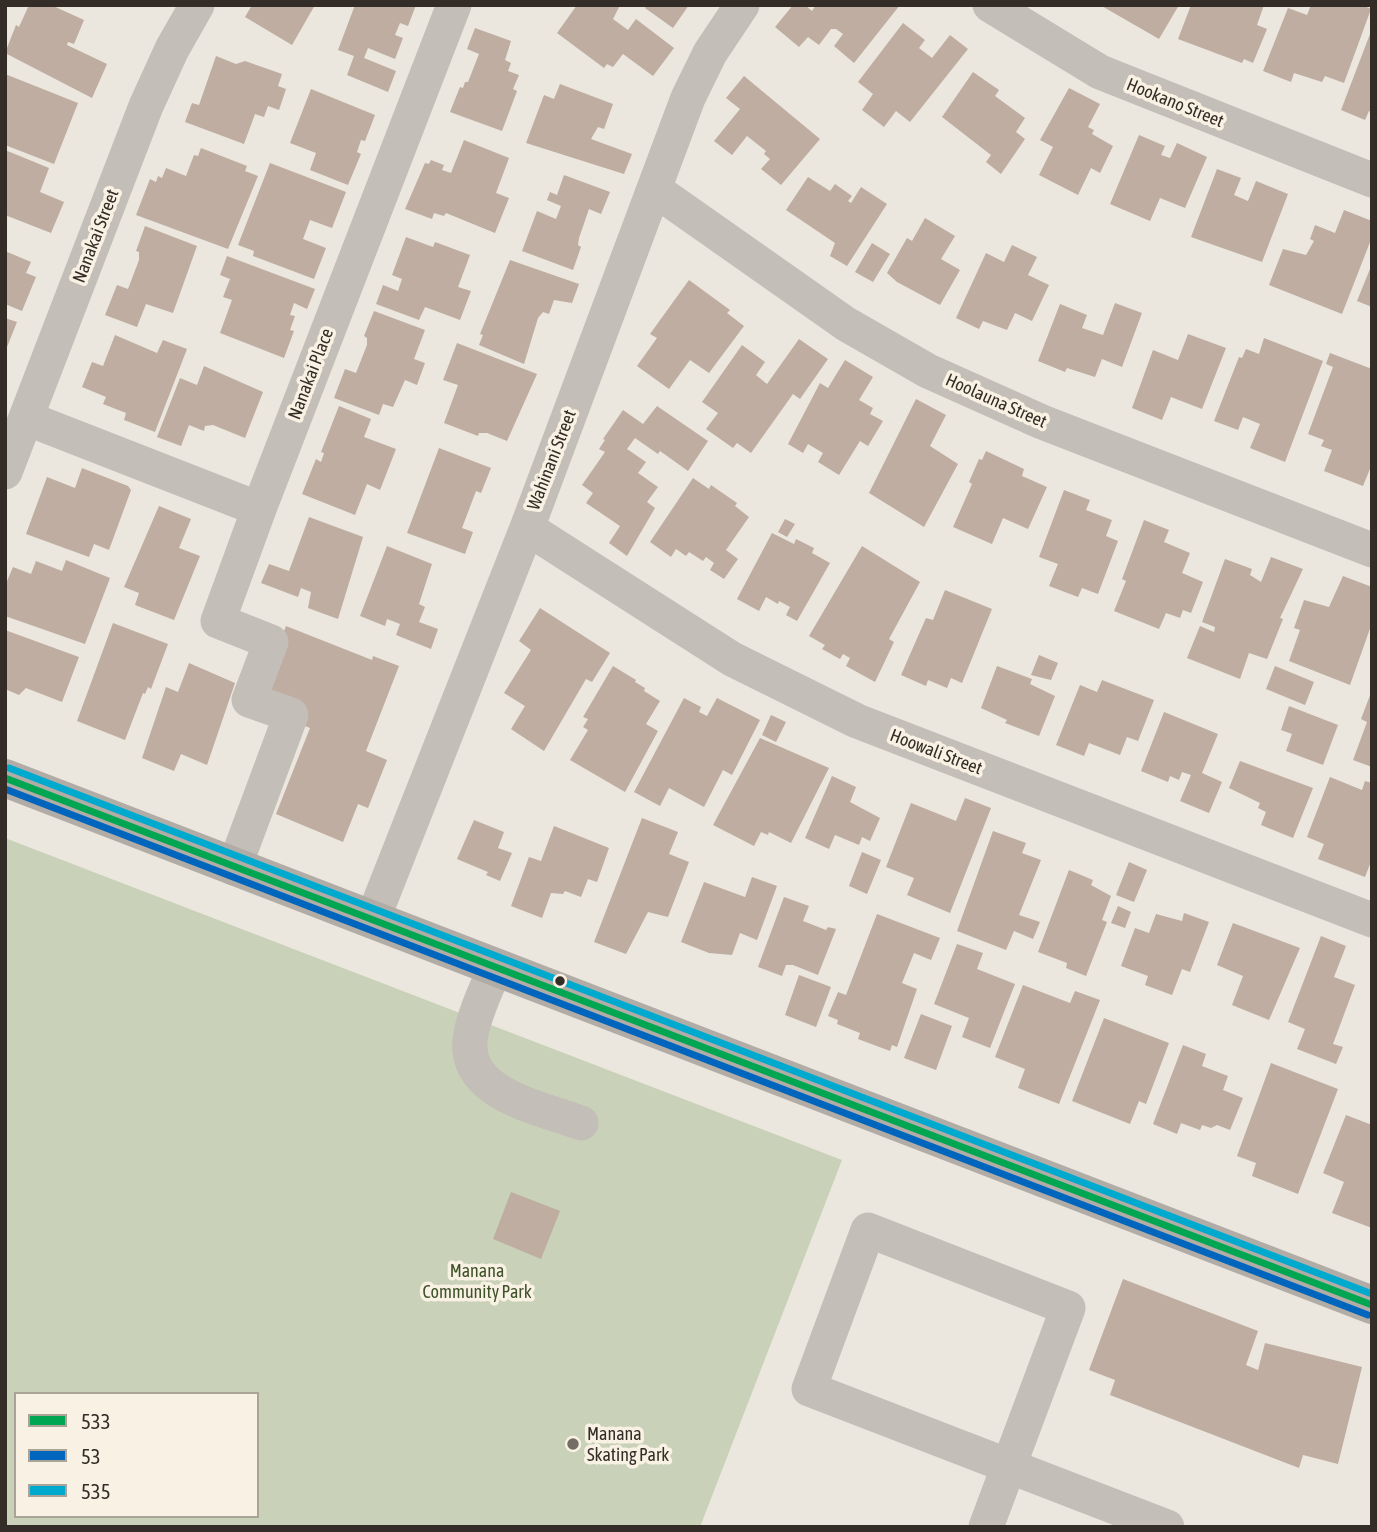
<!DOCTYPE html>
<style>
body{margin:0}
#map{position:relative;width:1377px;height:1532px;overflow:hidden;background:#ebe7de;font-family:"Asap Condensed",sans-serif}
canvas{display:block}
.frame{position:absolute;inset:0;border:7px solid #342c26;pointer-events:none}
.legend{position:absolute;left:14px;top:1392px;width:245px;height:126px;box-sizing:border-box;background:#f9f2e4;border:2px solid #aaa398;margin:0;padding:9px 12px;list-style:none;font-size:21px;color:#342c26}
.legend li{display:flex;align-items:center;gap:14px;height:35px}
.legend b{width:35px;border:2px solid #aaa398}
</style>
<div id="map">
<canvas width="1377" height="1532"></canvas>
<div class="frame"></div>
<ul class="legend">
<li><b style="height:9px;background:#00a651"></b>533</li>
<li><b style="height:9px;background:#0065bd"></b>53</li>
<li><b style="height:9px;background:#00a9ce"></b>535</li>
</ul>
</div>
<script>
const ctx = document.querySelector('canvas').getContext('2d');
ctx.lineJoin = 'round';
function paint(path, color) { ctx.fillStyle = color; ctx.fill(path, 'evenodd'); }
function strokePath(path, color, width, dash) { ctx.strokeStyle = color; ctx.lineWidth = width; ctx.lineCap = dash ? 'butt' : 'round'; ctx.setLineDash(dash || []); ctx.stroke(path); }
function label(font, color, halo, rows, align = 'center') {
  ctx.font = font + ' "Asap Condensed",sans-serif'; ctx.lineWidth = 7; ctx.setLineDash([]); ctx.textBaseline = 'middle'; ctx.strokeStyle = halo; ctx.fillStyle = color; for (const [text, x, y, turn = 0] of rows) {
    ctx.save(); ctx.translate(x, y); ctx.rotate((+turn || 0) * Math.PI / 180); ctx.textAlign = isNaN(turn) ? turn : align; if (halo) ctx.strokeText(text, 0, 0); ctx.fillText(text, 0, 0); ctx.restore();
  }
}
const green = new Path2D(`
 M5 838 842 1160 700 1527H5ZM16 1394H257V1516H16Z`);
const building = new Path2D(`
 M29 5H51L84 20 74 44 68 42 67 45 107 64 92 98 5 53 16 25 19 27Z
 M252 5H315L292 45 245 17Z
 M355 5H416L408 26 400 23 395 35 403 38 395 59 368 48 364 58 396 71 388 92 347 75 354 56 338 50Z
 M577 5H620L613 19 628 30 636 19 674 48 653 76 623 54 613 67 607 64 604 68 557 33Z
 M647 5H689L673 28 645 8Z
 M793 5H805L812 11 816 5H900L854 63 834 46 843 34 836 29H831L819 45 808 37 799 47 775 27Z
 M1100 5H1179L1159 39Z
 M1191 5H1264L1257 25 1267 29 1253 63 1244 59 1242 63 1178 39Z
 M1311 5H1362L1371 9 1344 83 1325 76 1322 82 1294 73 1291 82 1263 71 1288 8 1307 15Z
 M903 23 925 40 919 48 932 58 950 35 968 49 910 122 896 111 884 127 862 110 873 94 858 82Z
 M475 28 511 41 505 60 511 63 508 71 519 75 513 89 517 91 502 131 450 112 460 87 463 88 465 82H468L479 54 467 49Z
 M1370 34 1372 112 1369 111 1365 120 1341 110Z
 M216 56 236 64 245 61 282 74 278 86 286 89 279 110 268 106 264 117 255 114 244 144 185 122 192 103 199 105Z
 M973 72 999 90 995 96 1025 118 1016 132 1025 139 1001 174 986 162 991 155 942 117Z
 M5 74 78 103 54 164 5 145Z
 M744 76 820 139 781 185 761 169 770 159 764 154 766 151 747 136 732 155 714 141 740 109 726 98Z
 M560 84 613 104 604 129 598 127 591 139 632 154 624 174 526 143 544 95 554 99Z
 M1069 88 1100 104 1088 127 1094 130 1092 134 1113 146 1100 173 1091 168 1078 195 1039 175 1053 147 1040 140Z
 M311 89 375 115 365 141 361 140 357 152 361 154 348 185 310 170 316 153 290 143Z
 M1139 135 1165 146 1161 155 1170 158 1177 143 1207 157 1185 208 1160 198 1150 221 1110 204Z
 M464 140 509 158 496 193 509 198 495 233 446 213 444 216 434 213 432 219 405 209 425 163 429 164 431 160 444 165 442 170 451 173Z
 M201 148 247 166 245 171 258 176 228 249 136 215 150 179 156 182 158 176 162 178 166 168 186 176 194 155 198 156Z
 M5 150 49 168 40 192 64 202 51 233 5 215Z
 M270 163 346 192 332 228 310 220 303 239 326 248 314 279 253 256 254 251 238 245Z
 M1217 169 1241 178 1234 195 1248 201 1256 181 1288 194 1262 262 1191 237Z
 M564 175 610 192 601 214 589 209 579 238 578 245 581 247 573 270 522 251 537 211 556 219 561 206 547 200 550 192 557 195Z
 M808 177 830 191 835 184 852 196 848 201 851 203 861 187 887 204 847 266 830 256 835 243 786 210Z
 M1344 210 1372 221V237L1342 314 1269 285 1283 249 1306 255 1314 241 1310 239 1315 225 1335 233Z
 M925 218 955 236 941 259 960 270 940 305 897 282 887 273 907 238 912 241Z
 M145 226 197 246 173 313 146 304 137 327 105 315 117 285 128 289 139 260V252L136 251Z
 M406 237 433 247 435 242 470 255 458 287 471 291 460 320 425 307 419 320 376 304 383 285 398 291 402 279 392 275Z
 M872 243 890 254 873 282 855 272Z
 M1012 245 1037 257 1028 275 1049 285 1032 321 1015 313 1007 330 983 321 979 329 956 318 986 253 1004 262Z
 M5 251 31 262 26 273 36 277 22 311 5 304Z
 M227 256 315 289 307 309 294 303 290 315 295 316 290 330 294 331 284 358 220 333 232 300 223 297 230 279 220 275Z
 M510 260 579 284 572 303 554 300 549 314 543 312 538 318 524 364 479 345 483 335 480 334Z
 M1372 264V307L1357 301Z
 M689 280 730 310 727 313 744 326 709 373 690 360 669 389 637 366 657 338 650 334Z
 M1115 303 1142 313 1122 367 1102 359 1095 377 1067 368 1065 372 1038 361 1060 304 1087 315 1082 328 1103 335Z
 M374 311 425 330 414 359 425 363 417 385 405 380 393 407 383 404 379 415 334 398 345 369 356 373 367 345V338L364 336Z
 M5 318 17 322 5 352Z
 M1188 334 1226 348 1202 409 1171 397 1162 420 1132 408 1153 350 1178 360Z
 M115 335 157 353 163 340 187 349 155 432 124 420 126 413 103 404 106 397 82 387 92 362 103 366Z
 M1264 338 1323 361 1285 462 1250 448 1260 424 1243 417 1238 430 1214 421 1239 357 1242 358 1246 349 1259 354Z
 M799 339 828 359 800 399 793 394 751 453 737 443 733 448 706 429 718 413 702 402 742 345 765 362 756 375 767 384Z
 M457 343 537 374 507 441 487 433H479L478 436 444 423 458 385 443 380Z
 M1330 353 1372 369V464L1363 486 1324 471 1332 450 1321 446 1324 440 1308 434 1333 367 1326 364Z
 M845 360 873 377 859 400 873 408 870 414 883 421 868 446 860 441 839 475 818 462 823 453 808 444 803 453 788 444 820 383 828 388Z
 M204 366 263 392 245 438 213 425 205 426 204 431 189 425 181 446 157 437 180 378 197 385Z
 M916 399 946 415 930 446 958 464 924 527 869 493Z
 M339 406 371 419 364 437 396 449 380 490 367 484 355 515 302 494 316 459 321 462 324 453 321 452Z
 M657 406 708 441 688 471 660 451 658 454 635 438 627 449 646 462 638 473 658 487 647 502 655 508 627 556 609 543 620 526 586 503 593 493 582 485 605 452 599 449 605 440 603 439 623 410 643 424Z
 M439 448 491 468 481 493 476 491 462 528 473 532 465 554 407 533Z
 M986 451 1024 469 1022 476 1047 487 1028 529 1003 518 992 544 953 527 972 484 969 482 979 459 982 460Z
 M82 468 128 486 131 490 109 550 94 544 89 557 26 534 47 477 75 488Z
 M693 478 709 489 711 485 737 503 735 506 749 517 726 550 738 559 724 579 710 570 714 563 706 557 703 561 689 552 686 556 676 549 671 557 650 542Z
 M1064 490 1090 500 1086 510 1112 520 1106 536 1118 541 1098 594 1082 588 1078 597 1049 586 1058 564 1039 557Z
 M159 506 191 519 179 548 200 556 174 620 135 605 139 593 124 587Z
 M309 517 363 537 338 619 308 608 311 592 301 588 298 597 261 583 269 564 289 571Z
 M785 519 795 524 787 537 778 532Z
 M1144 520 1169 530 1164 542 1190 553 1182 573 1203 582 1191 613 1183 610 1180 618 1166 613 1159 629 1114 611 1126 581 1122 579Z
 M772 533 794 544 796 539 814 548 812 553 830 563 797 621 786 615 790 607 779 601 778 604 766 597 759 611 737 599Z
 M387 546 432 564 419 604 425 607 419 622 438 629 431 649 396 635 400 624 387 619 385 626 360 616Z
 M862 546 920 582 889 639 894 642 875 682 846 666 850 658 843 654 840 659 822 649 825 645 809 636Z
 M1271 557 1303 569 1280 618 1283 619 1267 659 1249 653 1240 679 1187 658 1200 626 1214 632 1215 627 1202 622 1225 559 1252 569 1250 575 1261 582Z
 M66 560 110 578 85 644 5 616V586L13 567 31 574 36 561 62 571Z
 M1343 576 1372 587V623L1350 685 1289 661 1300 630 1294 628 1304 600 1329 607Z
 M945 590 992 609 962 683 951 678 947 688 928 680 926 686 901 675 926 618 933 620Z
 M540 608 610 653 592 682 586 679 544 751 511 729 525 706 504 693 531 650 519 641Z
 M113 623 168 644 151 689 148 687 145 694 143 693 125 740 77 721Z
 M286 626 372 660 373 656 399 666 366 751 387 760 368 808 358 804 343 842 276 814 310 728 295 722 261 690Z
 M5 630 79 657 62 702 26 688 19 695 5 689Z
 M1039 655 1058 663 1051 680 1031 675Z
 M189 663 235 683 207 765 181 754 174 771 142 758 166 687 178 692Z
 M613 666 636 680 635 682 645 688 644 691 660 701 646 724 658 731 625 792 570 760 588 730 583 727 588 719 583 717Z
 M997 666 1032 679 1030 684 1055 696 1039 736 1005 723 1007 720 981 708Z
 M1275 666 1314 682 1305 705 1266 689Z
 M1102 680 1154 700 1138 741 1127 737 1120 755 1089 743 1084 756 1056 745 1080 685 1097 692Z
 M1372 690V767L1353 760 1367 722 1361 719Z
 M684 698 701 707 699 712 707 716 717 698 760 720 732 775 723 770 704 807 669 788 660 806 634 792Z
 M1289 706 1338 725 1323 765 1286 751 1292 734 1281 730Z
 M1164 712 1218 734 1202 773 1222 782 1209 813 1180 801 1191 775 1182 772 1179 780 1170 776 1168 782 1141 771Z
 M771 715 786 722 776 742 762 735Z
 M760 738 829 768 791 843 769 832 768 835 761 832 754 846 713 825Z
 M1240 761 1313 788 1293 838 1261 825 1266 812 1258 808 1260 803 1229 788Z
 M832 776 856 787 850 802 880 818 870 841 862 837 859 845 835 835 829 849 805 838Z
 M1330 777 1362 790 1365 781 1372 783V859L1365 877 1318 859 1324 844 1307 837Z
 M965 798 991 808 950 913 907 895 914 878 886 867 911 803 956 821Z
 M642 818 678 832 669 854 689 862 668 917 648 912 626 954 594 942Z
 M474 820 504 832 498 848 512 853 500 881 486 875 488 872 457 859Z
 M554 826 609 848 597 882 588 879 581 897 565 891 563 894 551 893 542 918 511 906 529 857 541 861Z
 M993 831 1026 843 1022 853 1041 860 1019 915 1040 922 1033 939 1014 931 1006 950 957 931Z
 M862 852 881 860 867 894 849 886Z
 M1129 862 1147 870 1134 902 1116 895Z
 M1069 870 1093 880 1091 885 1111 896 1102 920 1107 922 1086 976 1066 968 1067 963 1038 952Z
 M752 877 777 886 757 940 740 933 732 955 709 953 681 942 704 882 745 897Z
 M784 897 809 906 803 921 826 930 828 927 836 929 818 975 793 965H786L782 976 758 967Z
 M1118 906 1131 912 1125 928 1111 923Z
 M1184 913 1209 922 1190 972 1182 969 1172 995 1145 985 1148 976 1121 966 1135 928 1149 933 1156 914 1182 921Z
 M877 914 940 938 931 960 914 953 902 983 917 989 897 1047 892 1045 890 1051 858 1039 860 1033 837 1024 838 1020 828 1016 838 992 846 995Z
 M1233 923 1300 948 1269 1020 1232 1005 1243 976 1217 965Z
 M1321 936 1346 946 1334 977 1355 985 1333 1044 1343 1047 1336 1064 1297 1049 1305 1029 1288 1022Z
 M957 944 983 953 977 969 1015 984 990 1048 962 1037 969 1018 934 1004Z
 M799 975 831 987 816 1027 785 1015Z
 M1023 985 1070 1003 1075 991 1100 1000 1059 1104 1018 1088 1025 1069 995 1057Z
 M921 1014 952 1026 936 1070 904 1058Z
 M1104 1018 1169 1043 1146 1104 1139 1101 1130 1124 1072 1101Z
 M1183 1045 1206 1054 1202 1066 1228 1076 1223 1090 1243 1098 1230 1130 1217 1125 1211 1128 1202 1125 1200 1130 1181 1123 1177 1134 1153 1124Z
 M1271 1063 1338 1089 1298 1194 1252 1176 1256 1163 1237 1156Z
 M1346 1115 1372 1125V1228L1332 1213 1344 1182 1323 1173Z
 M511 1192 560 1211 541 1259 493 1239Z
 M1123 1279 1258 1331 1246 1365 1258 1370 1265 1343 1362 1367 1338 1464 1303 1455 1299 1468 1110 1395 1115 1380 1089 1370Z`);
const minor = new Path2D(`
 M990 5 1100 72 1372 180
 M654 189 846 324 928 371 1042 422 1372 550
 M26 418 259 509 454 5
 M5 472 146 106 172 49 197 5
 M527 528 732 659 857 721 1372 920
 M234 868 291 715 249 700 271 642 218 621 259 509
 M372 921 527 528 688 98 710 53 742 5
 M495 968C486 990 475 1012 471 1034 459 1094 539 1107 581 1123
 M986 1527 1068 1308 868 1230 809 1389 1167 1527`);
const major = new Path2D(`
 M5 778 1372 1305`);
const bus1 = new Path2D(`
 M5 778 1372 1305`);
const bus2 = new Path2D(`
 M5 789 1368 1315`);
const bus3 = new Path2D(`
 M9 768 1372 1294`);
const markers = [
 [560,981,6,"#342c26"],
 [573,1444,7,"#746d66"]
];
const streetNames = [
 ["Hookano Street",1175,103,22],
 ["Nanakai Street",96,236,-69],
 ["Nanakai Place",311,374,-69],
 ["Hoolauna Street",996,401,24],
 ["Wahinani Street",552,460,-69],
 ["Hoowali Street",936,752,21]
];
const parkNames = [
 ["Manana",477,1271],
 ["Community Park",477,1292]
];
const poiNames = [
 ["Manana",587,1434],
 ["Skating Park",587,1455]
];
paint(green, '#c9d1b8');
paint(building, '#beada0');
strokePath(minor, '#c3beb7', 35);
strokePath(major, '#b2aca6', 38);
strokePath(bus1, '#00a651', 7);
strokePath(bus2, '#0065bd', 7);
strokePath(bus3, '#00a9ce', 7);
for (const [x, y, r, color] of markers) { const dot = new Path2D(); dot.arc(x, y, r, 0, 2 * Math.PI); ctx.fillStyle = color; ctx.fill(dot); strokePath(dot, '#f9f2e4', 2.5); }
label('18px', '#342c26', '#f9f2e4', streetNames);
label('18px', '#3e522a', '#f9f2e4', parkNames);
label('18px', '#342c26', '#f9f2e4', poiNames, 'left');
</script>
